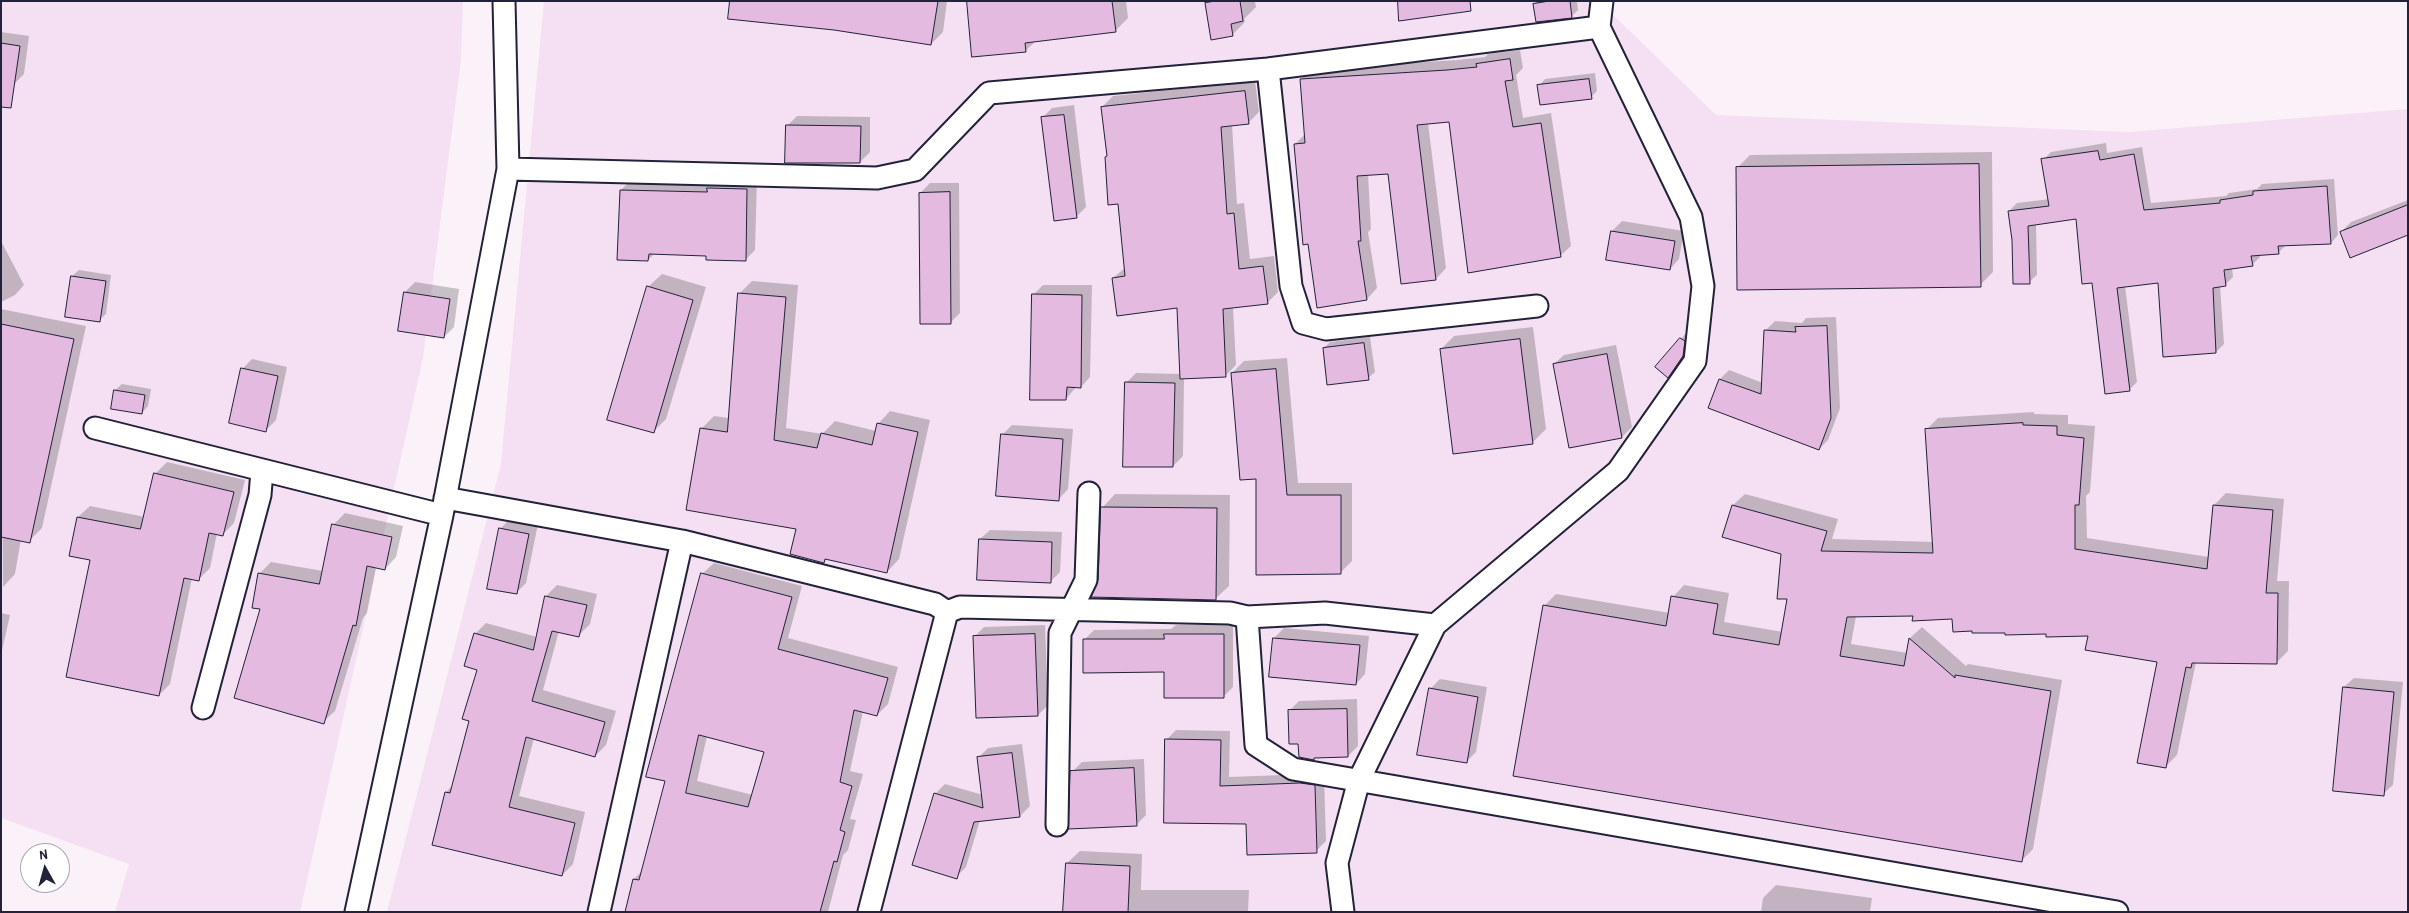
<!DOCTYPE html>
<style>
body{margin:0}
#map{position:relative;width:2409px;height:913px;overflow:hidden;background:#faf1f9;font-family:"Patrick Hand",sans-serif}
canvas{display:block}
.frame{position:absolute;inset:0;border:2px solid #22223b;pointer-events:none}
.north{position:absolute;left:20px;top:843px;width:50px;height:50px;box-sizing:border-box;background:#fff;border:1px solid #a7a7b1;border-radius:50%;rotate:353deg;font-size:14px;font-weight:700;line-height:20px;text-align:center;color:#22223b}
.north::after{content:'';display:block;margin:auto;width:18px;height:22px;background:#22223b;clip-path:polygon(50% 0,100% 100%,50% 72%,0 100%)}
</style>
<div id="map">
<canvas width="2409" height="913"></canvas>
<div class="frame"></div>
<div class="north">N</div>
</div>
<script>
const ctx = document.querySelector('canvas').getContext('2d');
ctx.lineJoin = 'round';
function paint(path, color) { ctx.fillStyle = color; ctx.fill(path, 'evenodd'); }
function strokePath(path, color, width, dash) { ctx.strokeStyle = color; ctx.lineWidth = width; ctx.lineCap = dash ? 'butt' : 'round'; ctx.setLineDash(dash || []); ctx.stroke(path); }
const built = new Path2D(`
 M1 1H463L461 60 423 358 300 912H115L129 864 1 818Z
 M544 1H1599L1716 115 2129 132 2408 109V912H387L501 464Z`);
const shadow = new Path2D(`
 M731 1H947L943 32 931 44Z
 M968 1H1126L1128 18 1115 31 1036 41 1025 51Z
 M1205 1H1257L1255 2 1256 7 1244 19 1245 22 1232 35 1212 39Z
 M1537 1H1577L1578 10 1571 17 1534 4Z
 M1 32 29 36 24 74 14 84 1 82Z
 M1520 50 1523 68 1516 75 1523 118 1551 113 1571 246 1560 256 1450 120 1428 123 1446 268 1436 279 1403 283 1389 173 1368 174 1371 229 1368 232 1377 288 1367 299 1295 144 1305 134 1301 79 1311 69 1458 60 1485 57 1488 54Z
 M1595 73 1597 91 1591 97 1539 86 1545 79Z
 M1255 81 1259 112 1248 123 1232 125 1237 204 1244 203 1250 259 1274 256 1278 292 1267 303 1233 307 1236 365 1225 376 1184 378 1183 456 1173 466 1126 383 1136 373 1181 374 1178 307 1113 278 1126 267 1119 203 1108 156 1102 107 1113 96Z
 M1074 105 1086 207 1076 217 1042 118 1052 108Z
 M797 116 870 117V152L860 162 787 126Z
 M2106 143 2107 153 2142 147 2151 203 2226 196 2229 193 2257 189 2262 184 2334 179 2338 235 2331 243 2286 245 2278 253 2260 254V257L2252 265 2232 268 2233 277 2225 285 2220 286 2224 344 2216 352 2159 282 2125 286 2137 382 2129 390 2093 282 2077 217 2036 224 2037 275 2029 282 2013 240 2009 211 2017 203 2050 199 2043 160 2051 152Z
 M1992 152 1993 272 1980 285 1737 168 1750 155Z
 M757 179 755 250 745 260 707 255 655 253 648 260 621 190 631 180Z
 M930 183H959L960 313 950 323 920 193Z
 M2408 200V234L2341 232 2351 222Z
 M1622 221 1684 231 1679 259 1670 269 1607 259 1612 231Z
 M1 241 24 285 15 295 1 302Z
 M79 270 111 275 106 314 99 320 72 276Z
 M662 274 706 287 666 419 653 432 648 287Z
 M752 281 798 285 786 428 822 434 835 421 876 431 878 424 890 411 930 420 899 559 887 572 827 558 824 562 798 528 702 428 714 416 729 418 739 294Z
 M415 282 459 289 454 327 444 337 405 292Z
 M1043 285H1092L1090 377 1081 387H1076L1066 399 1033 295Z
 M1 309 86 326 42 528 29 541 21 539 15 574 3 587Z
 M1836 317 1840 408 1828 440 1819 449 1709 408 1720 379 1729 370 1763 383 1766 330 1775 321 1802 323 1806 318Z
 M1533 327 1546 429 1533 442 1441 349 1454 336Z
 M1687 332 1689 349 1668 377 1656 367Z
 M1370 337 1375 372 1368 378 1324 348 1330 342Z
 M1616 345 1632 427 1622 437 1570 447 1554 364 1564 355Z
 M1287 358 1298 483H1352V561L1340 573 1257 477 1232 373 1244 361Z
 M252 359 287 367 276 420 266 430 242 369Z
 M122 384 151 389 148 406 142 413 115 390Z
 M2034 412V414L2068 415V424L2095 426 2090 492 2086 496 2087 538 2209 557 2214 505 2226 493 2284 499 2277 581H2289L2288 651 2276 663 2196 662 2177 755 2165 767 2159 661 2089 635 1973 629 1953 618 1915 615 1856 616 1851 644 1908 653 1910 638 1922 627 1966 666 1968 664 2062 680 2033 849 2021 861 1544 606 1556 594 1670 613 1673 597 1684 585 1729 593 1724 622 1783 632 1789 598 1782 553 1733 505 1745 494 1838 519 1832 539 1934 542 1926 430 1938 418Z
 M1012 425 1073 429 1068 489 1059 499 1002 435Z
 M167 462 245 480 234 523 222 535 217 533 210 568 198 580 192 578 170 684 159 695 91 559 78 517 90 506 145 517 156 473Z
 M1115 494 1230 495 1229 586 1215 599 1100 581 1102 508Z
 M345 513 403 526 396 557 385 569 376 567 367 613 363 618 335 711 323 722 262 608 259 574 271 562 323 571 333 525Z
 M510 519 538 524 526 583 516 593 500 529Z
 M990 530 1062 532 1060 572 1050 582 980 539Z
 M714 563 802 586 788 638 898 667 888 704 877 715 863 711 850 771 863 774 850 819 856 820 848 850 843 855 828 912H627L634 879 643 870 666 780 702 574ZM707 736 765 751 753 795 697 781Z
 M557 585 597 594 590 624 579 635 559 631 543 690 616 711 606 745 595 756 534 738 519 796 585 812 573 864 562 875 446 792 453 785 470 720 478 669 475 634 486 623 537 637 546 596Z
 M1 613 10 615 1 655Z
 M1045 625 1048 705 1038 715 974 637 984 627Z
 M1176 625H1233V687L1223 697 1165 671 1084 640 1094 630 1171 629Z
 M1284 628 1369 636 1365 674 1356 684 1274 638Z
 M2354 678 2403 682 2393 785 2383 794 2344 687Z
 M1440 679 1487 687 1476 752 1466 762 1430 689Z
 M1357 699 1358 746 1348 756H1316L1314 759 1300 743 1289 711 1299 701Z
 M1176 730 1230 731 1229 777 1310 774 1324 776 1326 841 1316 851 1247 823 1166 740Z
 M1022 744 1030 806 1020 816 980 820 966 867 956 877 935 794 945 784 983 795 978 758 988 748Z
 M1144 759 1146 815 1136 825 1072 772 1082 762Z
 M1080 851 1142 854 1141 890H1249L1248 912H1064L1067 863Z
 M1776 885 1872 898 1870 912H1761L1763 898Z`);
const building = new Path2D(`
 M730 1H938L931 45 834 30 728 19Z
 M967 1H1112L1116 32 1025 43 1026 52 972 57Z
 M1216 1H1240L1243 21 1231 24 1233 36 1211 40 1205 3Z
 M1398 1H1470L1471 11 1399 21Z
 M1550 1H1570L1572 18 1536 22 1533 4Z
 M1 43 20 46 11 108 1 107Z
 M1510 59 1513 80 1505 81 1513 127 1541 123 1561 257 1468 273 1449 122 1417 125 1436 280 1401 284 1388 174 1357 176 1361 241H1358L1367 300 1317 308 1308 244 1303 245 1294 144 1305 143 1300 79 1447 70 1477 67 1476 64Z
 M1589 79 1592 99 1540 105 1537 85Z
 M1245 91 1249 124 1221 127 1227 214 1234 213 1239 269 1263 266 1268 304 1223 309 1226 377 1180 379 1177 308 1117 316 1112 278 1125 276 1118 204 1108 205 1105 157 1107 156 1101 107Z
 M1064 115 1077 218 1054 221 1041 117Z
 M786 125 861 126 860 163H785Z
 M2098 151 2100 160 2134 154 2144 210 2220 203V200L2253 195V191L2327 186 2331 244 2278 246 2279 254 2251 256 2253 266 2224 270 2226 286 2213 288 2216 353 2163 357 2158 283 2117 288 2130 391 2105 394 2092 283 2082 284 2076 219 2028 226 2030 284H2013L2012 240 2008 211 2049 206 2041 159Z
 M1979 164 1981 287 1737 290 1736 167Z
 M707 188 747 189 746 261 706 260V256L649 254 648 261 617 260 620 190 707 192Z
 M950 192 951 324H920L919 193Z
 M2408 205V235L2350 258 2340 232Z
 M1611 231 1675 241 1670 270 1606 260Z
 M71 276 106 281 100 322 65 317Z
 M647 286 693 300 654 433 607 420Z
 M404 292 450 299 444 338 398 331Z
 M738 293 786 297 774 440 817 448 821 433 872 445 877 423 918 432 887 573 825 559 824 563 790 554 796 529 686 510 700 428 727 432Z
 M1032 294 1082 295 1081 388 1067 387 1066 400H1030Z
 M1 324 74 339 30 543 1 537Z
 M1827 326 1831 418 1819 450 1708 408 1719 379 1761 394 1764 330 1796 332 1795 327Z
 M1680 338 1685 341 1683 356 1668 378 1655 367Z
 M1520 339 1533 444 1453 454 1440 349Z
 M1364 343 1369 380 1327 385 1323 348Z
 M1607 354 1622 438 1569 448 1553 364Z
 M241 368 278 376 266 432 229 423Z
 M1276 369 1287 495H1341V574L1256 575V479L1240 480 1231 373Z
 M1125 382 1175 383 1173 467H1123Z
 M114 390 145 395 142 414 111 409Z
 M2023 423V425L2057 426V435L2084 438 2079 505H2075V549L2207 569 2213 505 2273 510 2266 593H2278L2277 664 2192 663 2191 668 2186 667 2166 768 2137 763 2157 662 2085 650 2088 636 2046 637V634L2005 635V633H1972V631L1953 632 1952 619 1912 621 1913 616 1847 617 1840 656 1904 666 1909 638 1955 678V675L2051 691 2022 862 1513 776 1543 605 1666 626 1671 596 1718 604 1713 634 1779 645 1787 599H1777L1781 554 1722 537 1732 505 1827 531 1821 551 1933 553 1925 429Z
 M1001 434 1063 439 1059 501 996 496Z
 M154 473 234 492 223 536 209 533 199 581 184 578 159 696 66 677 90 560 69 556 77 517 140 529Z
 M1101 507 1217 508 1216 600 1091 597 1098 580Z
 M332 524 392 537 385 570 367 566 356 626 353 625 324 724 234 698 260 609 252 608 258 573 319 584Z
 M499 528 529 534 517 594 487 589Z
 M979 539 1052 542 1051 583 977 580Z
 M701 573 792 597 778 649 888 678 877 716 854 710 840 782 852 786 840 830 845 832 837 862 834 861 820 912H625L633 879 639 880 665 781 646 777ZM699 735 764 752 748 807 686 793Z
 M545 596 587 605 579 637 552 631 532 701 605 722 595 757 526 737 509 807 575 823 562 876 432 845 445 792 450 793 469 721 462 719 477 670 464 666 474 633 533 650Z
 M1035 634 1038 716 976 718 973 636Z
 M1164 634H1224V698H1164V672L1083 673V639H1164Z
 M1273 638 1360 645 1356 685 1269 677Z
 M2343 687 2394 692 2384 796 2333 791Z
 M1429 688 1478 697 1467 763 1417 755Z
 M1347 709 1348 757 1314 758V760L1299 757 1298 744H1289L1288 710Z
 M1165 739 1221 740 1220 786 1300 783 1315 785 1317 853 1247 855 1246 824 1164 823Z
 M1012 753 1020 817 974 822 957 879 912 865 934 793 983 808 977 757Z
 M1134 768 1137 826 1068 829 1070 771Z
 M1066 863 1130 866 1128 912H1063Z`);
const minor = new Path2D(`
 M1268 69 1291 286 1303 323 1326 329 1537 306
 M508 169 877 178 915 170 989 93 1268 69 1599 27
 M95 428 442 515
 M445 498 682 541 935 604 947 612
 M947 612 960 607 1230 613 1247 617 1325 613 1435 625
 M1247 617 1256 745 1293 769 2117 912
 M203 708 260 495 262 471
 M1057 825 1060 633 1086 580 1089 493
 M356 912 442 515 508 169 504 1
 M599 912 682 541
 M869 912 947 612
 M1343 912 1337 863 1359 780 1435 625 1618 471 1695 361 1703 286 1691 217 1599 27 1602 1`);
paint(built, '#f4e0f2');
paint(shadow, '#0003');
paint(building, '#e5bae0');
strokePath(building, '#22223b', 1);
strokePath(minor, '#22223b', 25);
strokePath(minor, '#fff', 21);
</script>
